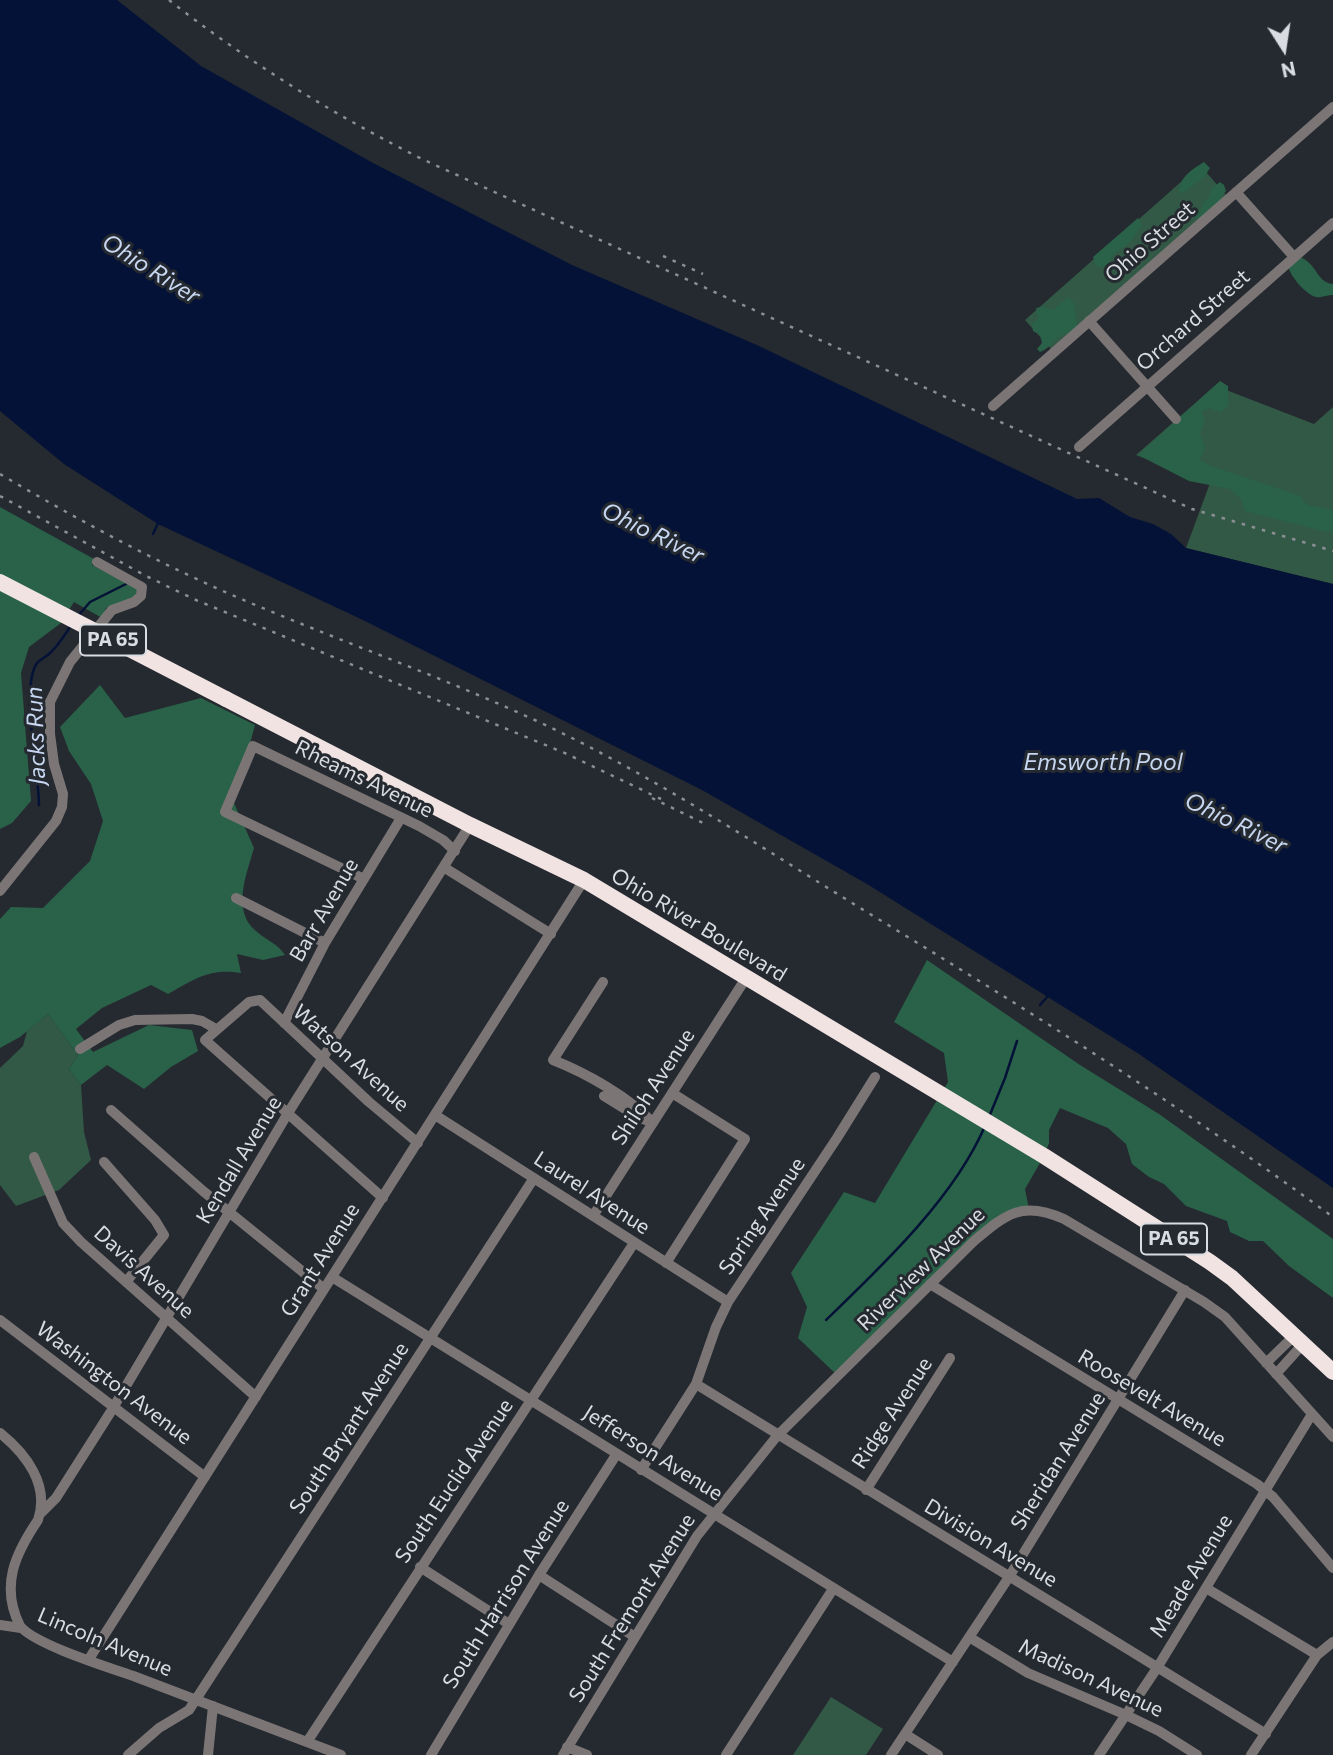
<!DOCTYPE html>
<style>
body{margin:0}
#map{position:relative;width:1333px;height:1755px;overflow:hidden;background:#252930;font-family:Commissioner,sans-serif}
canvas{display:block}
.north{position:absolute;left:1249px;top:14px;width:70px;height:70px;-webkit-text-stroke:5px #252930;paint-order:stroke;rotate:168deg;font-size:19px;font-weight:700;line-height:28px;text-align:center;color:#d9dce0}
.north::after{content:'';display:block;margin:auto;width:24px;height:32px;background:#d9dce0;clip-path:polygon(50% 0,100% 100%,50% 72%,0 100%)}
</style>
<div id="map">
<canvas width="1333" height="1755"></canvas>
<div class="north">N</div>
</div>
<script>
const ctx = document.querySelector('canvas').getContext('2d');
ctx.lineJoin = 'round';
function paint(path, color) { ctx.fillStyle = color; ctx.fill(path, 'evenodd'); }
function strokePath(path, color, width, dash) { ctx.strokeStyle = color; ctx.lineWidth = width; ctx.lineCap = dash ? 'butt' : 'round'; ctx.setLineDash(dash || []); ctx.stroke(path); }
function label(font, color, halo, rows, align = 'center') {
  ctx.font = font + ' Commissioner,sans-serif'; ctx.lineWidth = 6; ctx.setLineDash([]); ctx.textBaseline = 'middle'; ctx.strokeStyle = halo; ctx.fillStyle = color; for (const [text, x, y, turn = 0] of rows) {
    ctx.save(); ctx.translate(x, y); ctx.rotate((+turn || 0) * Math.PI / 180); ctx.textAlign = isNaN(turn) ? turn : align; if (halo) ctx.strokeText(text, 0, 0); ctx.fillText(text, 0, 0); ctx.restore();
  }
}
const green = new Path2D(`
 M1200 165 1226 195 1051 349 1025 320Z
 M1217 384 1221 388 1314 424 1333 407V584L1186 548 1210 483 1136 455Z
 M48 1014 78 1055 69 1069 81 1085 84 1132 91 1160 59 1190 16 1206 0 1185V1068L23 1046 27 1031Z
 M831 1697 883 1729 866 1755H793Z`);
const forest = new Path2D(`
 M1204 162 1210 168 1204 177 1183 193 1179 192C1179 177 1193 169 1204 162Z
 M1220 182 1224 185 1226 191 1222 196V204L1199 220 1195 217V212L1202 208 1203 203 1209 198 1211 189Z
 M1138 218 1142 225 1130 242 1114 254 1108 264 1102 267 1096 266 1093 257Z
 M1297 256C1318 262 1315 282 1333 284V295C1327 295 1322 298 1316 297 1305 294 1288 274 1288 264Z
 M1068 297 1074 303 1077 329 1071 334C1056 332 1053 348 1040 352L1037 349 1042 343 1040 335 1033 331 1032 324 1038 319 1036 308 1043 307 1053 310Z
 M1220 381 1228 386V406L1220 412 1210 408 1202 411 1205 422 1200 434 1205 448 1200 460 1211 466 1300 496 1307 505 1333 510V531L1327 532 1245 511 1241 499 1230 489 1189 481 1138 455Z
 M0 507 94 559 92 565 137 588V594L131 598 106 608 102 618 74 602 61 623 29 647 21 673 31 801 12 823 0 829Z
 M100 685 125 718 201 698 255 725 234 803 254 848C247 873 231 911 256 931 267 941 277 943 285 955L263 960 237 954 241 973C209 968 195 979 168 994L151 985 102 1008 76 1029 93 1052 149 1025 192 1030 198 1051 171 1067 144 1089 107 1065 81 1085 69 1069 78 1055 48 1014 20 1037 0 1048V919L11 907 43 908 90 861 103 821 91 784 69 751 60 727Z
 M927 960 1080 1065 1159 1114 1333 1239V1298L1289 1266 1263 1241H1249L1230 1232 1227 1221 1186 1206 1164 1184 1149 1177 1132 1164 1126 1144 1108 1128 1060 1108 1049 1130V1143L1044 1156 1025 1189 1029 1209 1003 1218 838 1376 798 1338 807 1307 791 1273 844 1192 875 1203 948 1082 944 1053 894 1022Z`);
const water = new Path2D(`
 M0 0H117L201 66 373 163 572 265 759 346 1077 499 1099 498 1130 517 1153 524 1171 534 1186 548 1333 584V1188L1139 1054 867 884 702 790 363 620 158 524 64 464 0 411Z`);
const stream = new Path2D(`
 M153 534 159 521
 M78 616 90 602 126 584
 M39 805C39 773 20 688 37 663 41 659 46 657 50 653 58 646 64 636 70 627
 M1040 1005 1047 997
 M989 1117 1005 1078 1017 1041
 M826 1320C882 1266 954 1198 985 1126`);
const minor = new Path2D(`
 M1236 192 1294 257
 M1089 321 1176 419
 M993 406 1333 107
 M1079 447 1333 223
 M445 868 551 934
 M364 879 225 812 253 746 419 826 443 840 455 851
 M0 891 56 821 62 807 63 794 54 764 50 734V702L70 662 112 610 134 602 141 596 142 587 97 562
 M236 898 325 943
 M284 1023 325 943 401 818
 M80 1049 119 1025 135 1020 192 1019 202 1021 216 1029
 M553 1060C586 1073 629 1097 653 1123
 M553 1060 603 982
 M604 1096 638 1117 651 1122
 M111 1110 203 1191 324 1289
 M435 1115 728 1302
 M34 1157 63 1223 81 1242 256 1397
 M104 1162 155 1220 164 1235 126 1282
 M383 1198 205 1040 249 1002 260 1000 369 1102 418 1143
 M593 1216 746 978
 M666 1263 745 1139 672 1093
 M332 1277 953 1662
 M930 1284 1257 1484 1273 1497 1333 1568
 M0 1320 205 1477
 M1266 1363 1294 1336
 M1276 1374 1303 1344
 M696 1384 1266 1734
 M0 1433C26 1454 50 1485 38 1520 15 1554 0 1586 20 1626 35 1645 111 1668 136 1677 205 1703 273 1729 341 1755
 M641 1470 696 1384 716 1327 728 1302 837 1138 875 1077
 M866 1490 950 1358
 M41 1513 56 1498 110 1413 288 1113 470 825
 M420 1567 509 1624
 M539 1575 635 1637
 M1206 1588 1317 1655
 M0 1625 21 1628
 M969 1637 1028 1673 1126 1715 1159 1731 1197 1755
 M89 1659 584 880
 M905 1734 938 1755
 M307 1742 634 1243
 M567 1747 587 1755
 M128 1755 159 1728 189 1710 534 1178
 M208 1755 213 1706
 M431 1755 539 1575 616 1455
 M563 1755 697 1536 777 1436 974 1241C1006 1214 1022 1200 1064 1219L1204 1302 1225 1317 1333 1437
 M726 1755 833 1589
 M891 1755 1009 1577 1185 1290
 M1099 1755 1157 1668 1312 1414
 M1251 1755 1317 1655 1333 1642`);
const highway = new Path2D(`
 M226 699 470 825 584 880 1044 1156 1210 1262 1232 1278 1333 1372`);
const rail = new Path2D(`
 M169 0C248 62 334 115 424 160L1192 509 1333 551
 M663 256 703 274
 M0 474C75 518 152 560 232 595 345 644 462 683 572 738 675 790 772 854 870 914 1028 1010 1184 1108 1333 1217
 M0 496 148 577 196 600 567 754 661 799
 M652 798 703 823`);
const highwayBridge = new Path2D(`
 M0 582 226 699`);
const shields = [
 [113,640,66],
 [1174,1239,66]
];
const shieldNames = [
 ["PA 65",113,640],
 ["PA 65",1174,1239]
];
const streetNames = [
 ["Ohio Street",1150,242,-41],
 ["Orchard Street",1193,320,-41],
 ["Rheams Avenue",364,779,26],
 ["Barr Avenue",324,910,-60],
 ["Ohio River Boulevard",699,925,31],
 ["Watson Avenue",351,1058,42],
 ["Shiloh Avenue",653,1087,-57],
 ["Kendall Avenue",239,1160,-59],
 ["Laurel Avenue",592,1193,33],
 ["Spring Avenue",762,1216,-56],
 ["Grant Avenue",320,1260,-58],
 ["Riverview Avenue",921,1269,-44],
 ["Davis Avenue",144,1272,42],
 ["Washington Avenue",114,1383,37],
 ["Roosevelt Avenue",1152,1398,31],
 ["Ridge Avenue",892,1413,-57],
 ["South Bryant Avenue",349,1428,-57],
 ["Jefferson Avenue",653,1453,32],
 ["Sheridan Avenue",1058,1461,-58],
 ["South Euclid Avenue",454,1481,-56],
 ["Division Avenue",991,1543,31],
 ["Meade Avenue",1191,1576,-59],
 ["South Harrison Avenue",506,1594,-58],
 ["South Fremont Avenue",632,1608,-58],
 ["Lincoln Avenue",105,1642,23],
 ["Madison Avenue",1091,1678,25]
];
const waterNames = [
 ["Ohio River",151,269,32],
 ["Ohio River",653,533,26],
 ["Jacks Run",36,736,-92],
 ["Emsworth Pool",1103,762],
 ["Ohio River",1236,823,26]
];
paint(green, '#325946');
paint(forest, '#296248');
paint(water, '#031236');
strokePath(stream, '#031236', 2.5);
strokePath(minor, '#7b7675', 10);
strokePath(highway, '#f0e3e2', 16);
strokePath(rail, '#8b8e93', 2.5, [3.5, 7]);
strokePath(highwayBridge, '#f0e3e2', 16);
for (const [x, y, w] of shields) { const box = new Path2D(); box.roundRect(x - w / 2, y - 15.5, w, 31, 5); ctx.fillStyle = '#252930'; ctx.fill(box); strokePath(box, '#d9dce0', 2); }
label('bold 19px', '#d9dce0', null, shieldNames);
label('21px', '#d9dce0', '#252930', streetNames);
label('italic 23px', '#c7d7f2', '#252930', waterNames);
</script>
